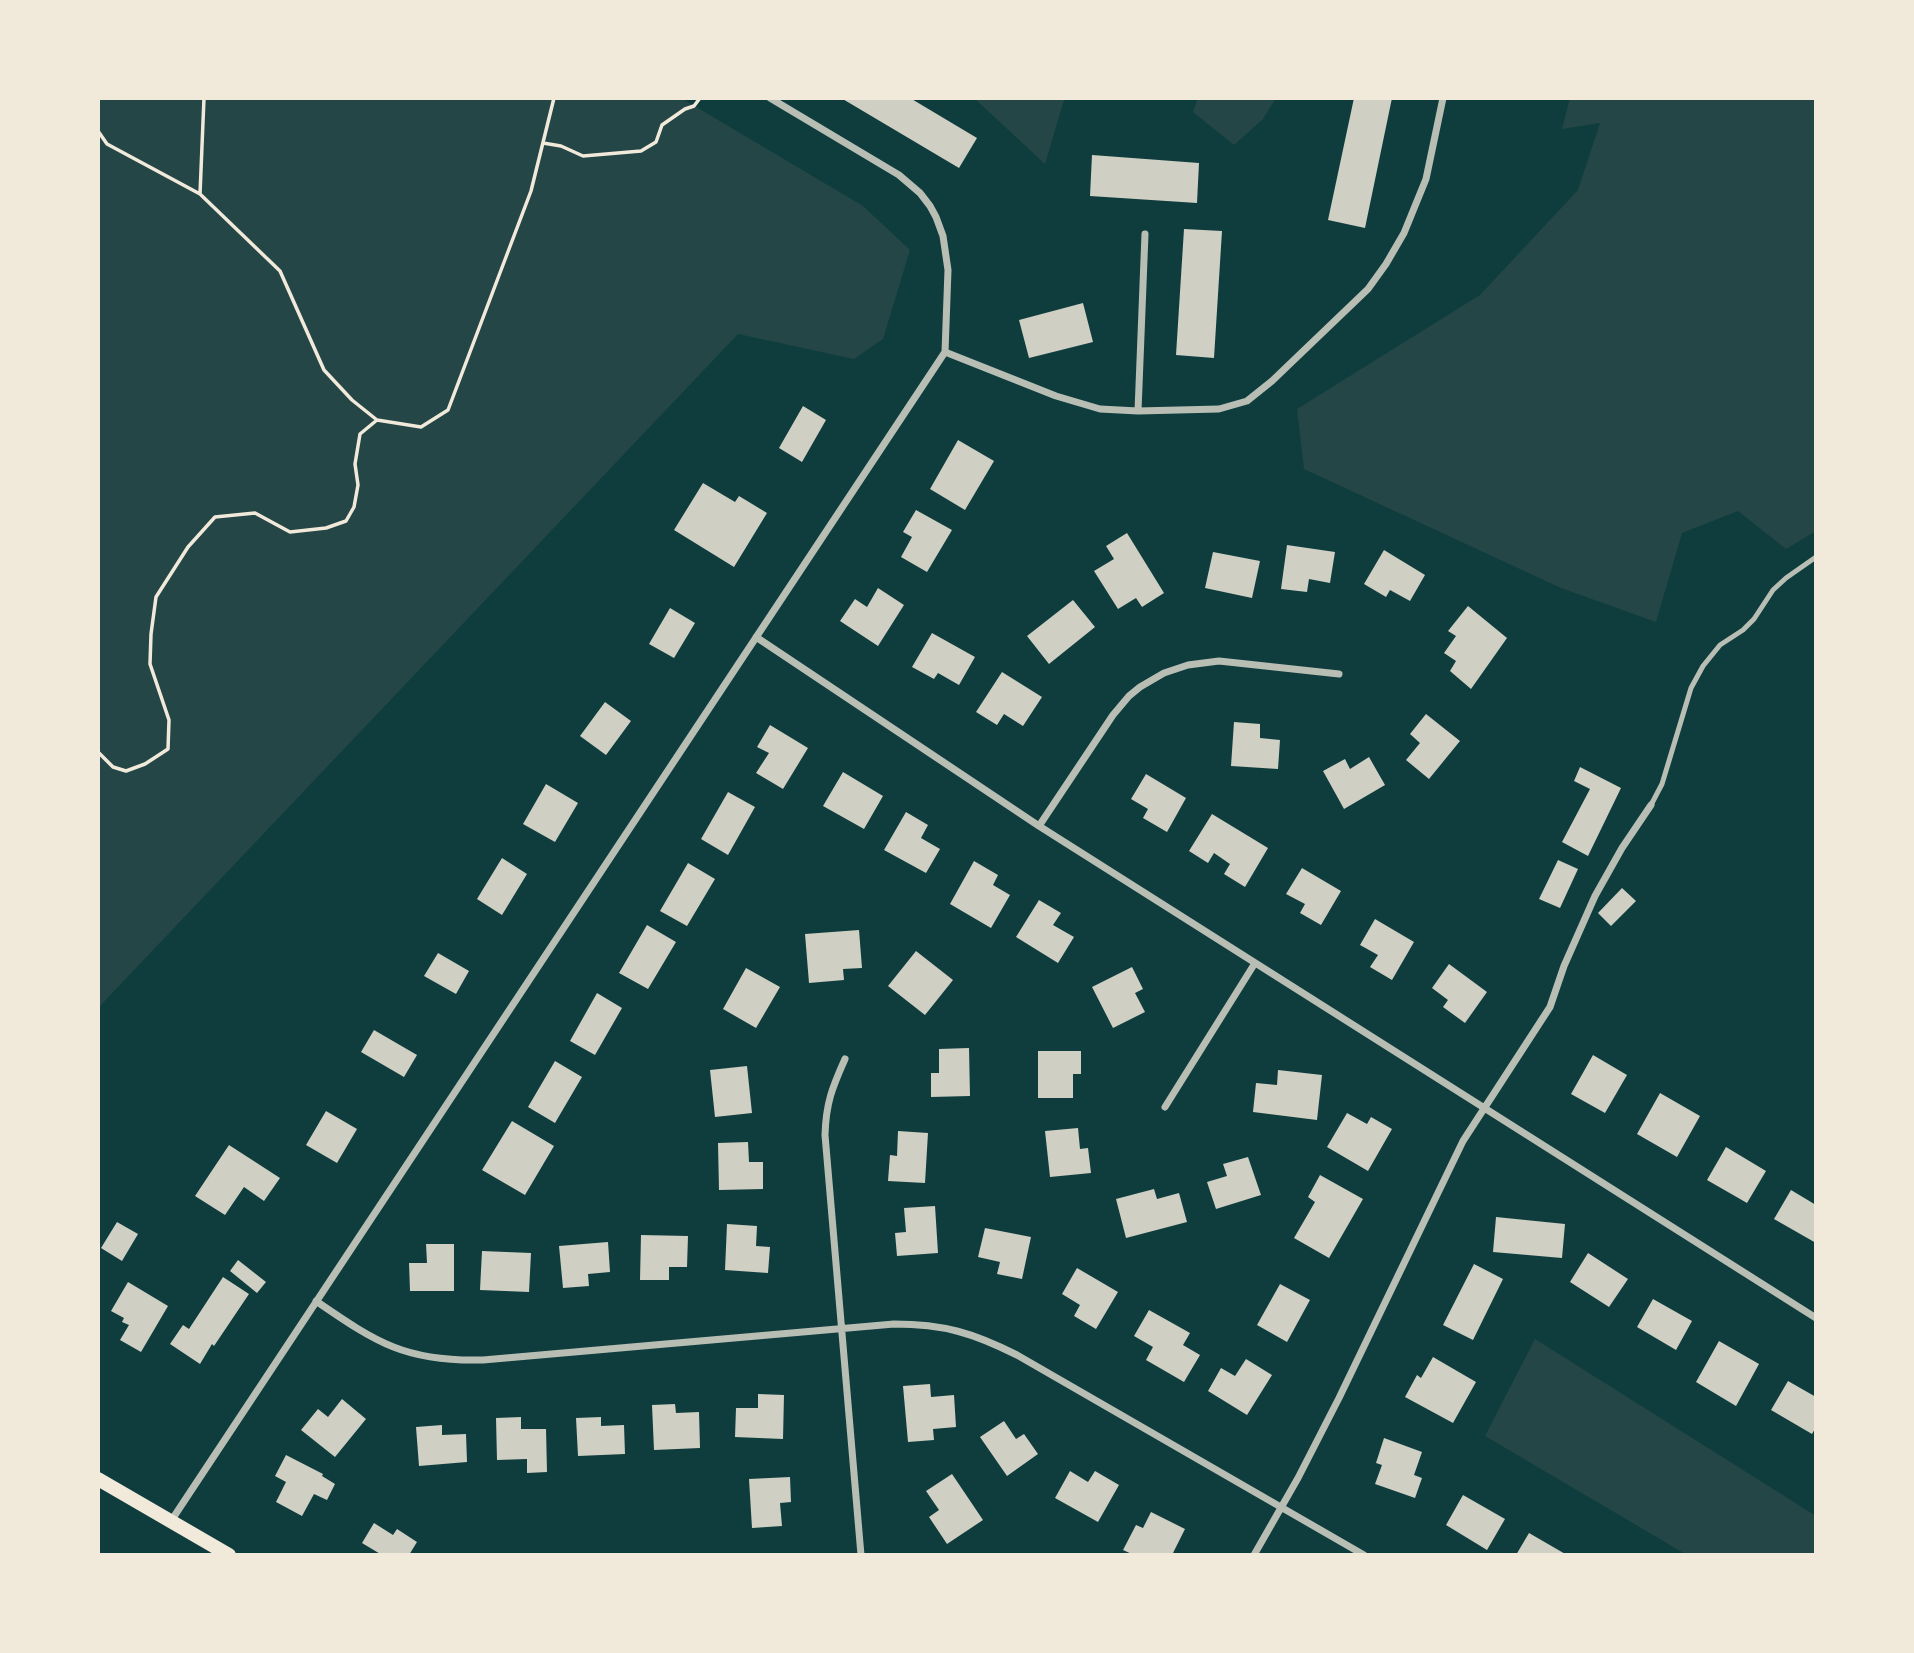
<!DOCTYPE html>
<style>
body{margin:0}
#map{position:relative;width:1914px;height:1653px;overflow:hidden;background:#0f3d3e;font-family:Figtree,sans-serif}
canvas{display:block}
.frame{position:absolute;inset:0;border:100px solid #f1e9da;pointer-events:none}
</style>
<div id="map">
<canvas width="1914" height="1653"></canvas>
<div class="frame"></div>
</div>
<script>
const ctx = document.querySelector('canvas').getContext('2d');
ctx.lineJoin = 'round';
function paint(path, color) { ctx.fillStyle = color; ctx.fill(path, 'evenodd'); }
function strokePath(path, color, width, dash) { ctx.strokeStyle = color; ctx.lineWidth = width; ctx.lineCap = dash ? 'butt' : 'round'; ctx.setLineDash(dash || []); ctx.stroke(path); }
const green = new Path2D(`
 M98 98H681L863 206 910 250 883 339 854 359 738 334 98 1008Z
 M974 98H1066L1063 103 1045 164Z
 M1198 98H1276L1263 119 1234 145 1193 112Z
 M1570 98H1816V531L1786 549 1738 511 1682 533 1656 622 1561 588 1304 469 1297 409 1480 295 1578 190 1600 123 1562 129Z
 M1535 1339 1816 1516V1555H1687L1485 1436Z`);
const building = new Path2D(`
 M841 98H910L977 138 959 168Z
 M1354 98H1392L1365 228 1328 220Z
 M1092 155 1199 163 1197 203 1090 196Z
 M1184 229 1222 231 1214 358 1176 355Z
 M1083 303 1093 342 1029 358 1019 320Z
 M803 406 826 420 802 462 779 448Z
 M958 440 994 461 965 510 930 489Z
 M703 483 735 502 739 496 767 513 734 567 674 530Z
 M916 510 952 530 927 572 901 557 912 537 903 532Z
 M1127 533 1164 593 1142 607 1136 598 1118 609 1094 571 1114 559 1106 546Z
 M1287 545 1335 552 1330 583 1309 579 1307 592 1281 589Z
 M1384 550 1425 575 1410 601 1390 590 1386 597 1364 584Z
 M1213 552 1260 561 1252 598 1205 588Z
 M878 588 904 605 878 646 840 621 855 599 867 607Z
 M1073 600 1095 627 1049 664 1027 636Z
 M1468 606 1507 638 1471 689 1450 671 1456 661 1444 653 1456 636 1448 631Z
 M670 608 695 623 674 658 649 644Z
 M932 633 975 657 959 685 938 673 934 679 912 667Z
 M1002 672 1042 697 1023 726 1004 714 997 725 976 712Z
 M605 702 631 721 606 755 580 736Z
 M1426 714 1460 741 1429 779 1406 760 1420 743 1410 734Z
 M1234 722 1260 724V738L1280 740 1278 769 1231 766Z
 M770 725 808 748 783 789 756 773 769 753 757 747Z
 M1369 757 1385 785 1344 809 1323 771 1345 759 1350 769Z
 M1580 767 1621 788 1588 856 1562 842 1590 789 1574 781Z
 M843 772 883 796 864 829 823 806Z
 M1146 774 1186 798 1167 832 1143 818 1148 809 1131 799Z
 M546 784 578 803 555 842 523 824Z
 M728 792 755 807 728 855 701 839Z
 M906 812 928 825 921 838 940 849 926 873 884 850Z
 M1212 814 1268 848 1245 887 1224 874 1230 864 1214 853 1208 863 1189 851Z
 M502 858 527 874 502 915 477 899Z
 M1558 860 1578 869 1560 908 1539 899Z
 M974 861 998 875 993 885 1010 895 991 928 950 904Z
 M688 863 715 879 687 926 660 911Z
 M1302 868 1341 891 1321 925 1300 913 1305 904 1286 894Z
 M1622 888 1636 901 1611 926 1598 913Z
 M1039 900 1061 913 1053 925 1074 937 1058 963 1016 937Z
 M1375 919 1414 942 1392 980 1370 967 1378 955 1360 945Z
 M647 925 676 942 648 989 619 973Z
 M859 930 862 968 843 969 844 980 809 983 805 934Z
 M916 951 953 980 925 1015 888 986Z
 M438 953 469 971 456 994 424 976Z
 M1449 964 1487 992 1465 1023 1443 1007 1448 1000 1432 988Z
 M1132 967 1143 989 1135 993 1145 1012 1113 1028 1092 987Z
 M746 968 780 987 756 1028 723 1009Z
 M597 993 622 1008 595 1055 570 1041Z
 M374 1030 417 1055 404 1077 361 1052Z
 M969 1048 970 1096 931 1097V1073H939V1049Z
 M1038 1051H1081V1074H1073V1098H1038Z
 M1593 1055 1627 1075 1605 1113 1571 1094Z
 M555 1061 582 1077 555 1123 528 1107Z
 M747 1066 752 1113 715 1117 710 1070Z
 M1278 1070 1322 1075 1317 1120 1253 1112 1256 1083 1277 1085Z
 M1660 1093 1700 1116 1677 1157 1637 1134Z
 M326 1111 357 1129 337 1163 306 1145Z
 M1347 1113 1367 1124 1371 1117 1392 1129 1368 1171 1327 1147Z
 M512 1121 554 1146 525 1195 482 1170Z
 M1078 1128 1080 1149 1088 1148 1091 1173 1050 1177 1045 1131Z
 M898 1131 928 1133 925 1183 888 1181 890 1155 897 1156Z
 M748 1142 749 1162H763V1189L719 1190 718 1143Z
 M229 1145 280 1178 264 1201 244 1187 225 1215 195 1196Z
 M1726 1147 1766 1171 1747 1203 1707 1180Z
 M1248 1157 1261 1195 1216 1209 1207 1182 1227 1176 1223 1164Z
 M1320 1175 1363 1199 1329 1258 1294 1238 1315 1202 1308 1197Z
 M1154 1189 1157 1199 1179 1193 1187 1222 1126 1238 1116 1199Z
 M1791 1190 1816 1205V1243L1774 1219Z
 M935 1206 938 1253 897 1256 895 1233 906 1232 904 1208Z
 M1496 1217 1565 1224 1562 1258 1493 1252Z
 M117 1222 138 1234 122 1261 101 1248Z
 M727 1224 757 1226 756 1246 770 1247 768 1273 725 1270Z
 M985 1228 1031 1237 1022 1279 997 1274 1000 1262 978 1257Z
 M641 1235 688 1236 687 1267H669V1280H640Z
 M608 1242 610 1272 588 1274 589 1286 563 1288 559 1246Z
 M426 1244H454V1291H410L409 1263H427Z
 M482 1251 531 1253 529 1292 480 1290Z
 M1588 1253 1628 1279 1609 1307 1570 1282Z
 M238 1260 266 1282 257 1293 230 1271Z
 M1474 1264 1503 1279 1473 1340 1443 1325Z
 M1077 1268 1118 1292 1096 1329 1074 1316 1080 1305 1062 1294Z
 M223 1277 249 1294 214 1346 212 1344 200 1364 170 1344 183 1325 189 1329Z
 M128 1282 168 1306 141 1352 120 1340 129 1325 122 1322 124 1318 111 1311Z
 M1280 1284 1310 1300 1287 1342 1257 1325Z
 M1653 1299 1692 1321 1676 1350 1637 1327Z
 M1149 1310 1190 1333 1183 1345 1200 1355 1184 1382 1146 1360 1153 1347 1134 1336Z
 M1719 1341 1759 1364 1736 1406 1696 1382Z
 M1433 1357 1476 1382 1453 1423 1405 1397 1417 1375 1421 1378Z
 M1246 1359 1272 1375 1247 1415 1208 1391 1221 1368 1235 1376Z
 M1788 1381 1816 1397V1427L1812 1434 1771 1410Z
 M930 1384 931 1397 954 1395 956 1427 933 1429 934 1440 908 1442 903 1386Z
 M758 1394 784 1395 783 1439 735 1437 736 1408H758Z
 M342 1399 366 1419 335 1457 301 1430 318 1409 328 1417Z
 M675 1404 676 1413 699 1412 700 1448 654 1450 652 1405Z
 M521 1417V1429H546L547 1472 527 1473V1459L497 1460 496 1418Z
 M601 1417V1426L624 1425 625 1454 578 1456 576 1418Z
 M1004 1421 1016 1439 1024 1434 1038 1454 1007 1476 980 1437Z
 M442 1425V1435L466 1434 467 1462 419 1466 416 1427Z
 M1384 1438 1422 1452 1414 1475 1422 1478 1415 1498 1375 1484 1382 1465 1376 1463Z
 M286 1455 323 1474 322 1476 335 1484 327 1500 314 1494 302 1516 276 1502 286 1482 275 1476Z
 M1070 1471 1088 1482 1095 1471 1119 1485 1098 1522 1055 1498Z
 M952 1474 983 1520 947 1544 929 1517 939 1510 926 1491Z
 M790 1477 791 1502 780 1503 782 1526 752 1528 749 1479Z
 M1463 1495 1505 1519 1487 1550 1446 1525Z
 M1151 1512 1185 1529 1172 1555H1134L1123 1550 1136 1525 1143 1528Z
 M374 1523 393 1535 397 1529 417 1542 409 1555H382L362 1543Z
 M1529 1533 1567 1555H1516Z`);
const path = new Path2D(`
 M204 98 200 194 280 271 324 370 352 400 377 420
 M98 131 107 144 200 194
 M543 143 561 146 583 156 641 151 656 142 662 125 685 109 694 106 700 98
 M98 752 113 767 126 771 145 764 168 749 169 720 150 664 151 634 156 597 188 547 215 517 255 513 290 532 326 528 346 521 354 507 358 485 355 464 360 434 377 420 421 427 448 410 531 191 554 98`);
const service = new Path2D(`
 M1651 805 1662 784 1691 688 1703 666 1720 645 1743 630 1754 619 1773 590 1786 578 1816 557`);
const minor = new Path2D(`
 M945 352 1056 396 1100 409 1138 411 1219 409 1247 401 1272 381 1368 289 1386 264 1404 233 1426 179 1443 98
 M1138 411 1145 234
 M756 637 1039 826 1816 1318
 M1039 826 1113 715 1129 696 1140 687 1164 673 1188 665 1219 661 1339 674
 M845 1059C832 1088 826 1103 825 1135L861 1555
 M1165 1107 1255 963
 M316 1301C377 1343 406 1362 483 1360L894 1324C944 1324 973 1333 1017 1355L1364 1555
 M171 1521 945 352 948 270 943 236 936 217 930 206 920 193 899 175 770 98
 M1254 1555 1298 1478 1339 1398 1463 1141 1550 1007 1564 966 1595 896 1622 848 1651 805`);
const secondary = new Path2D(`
 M98 1479 229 1555`);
paint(green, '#244646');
paint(building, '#cfcfc3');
strokePath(path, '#f1e9da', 3.5);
strokePath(service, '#b8beb3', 5);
strokePath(minor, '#b8beb3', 7);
strokePath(secondary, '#f1e9da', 14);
</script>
